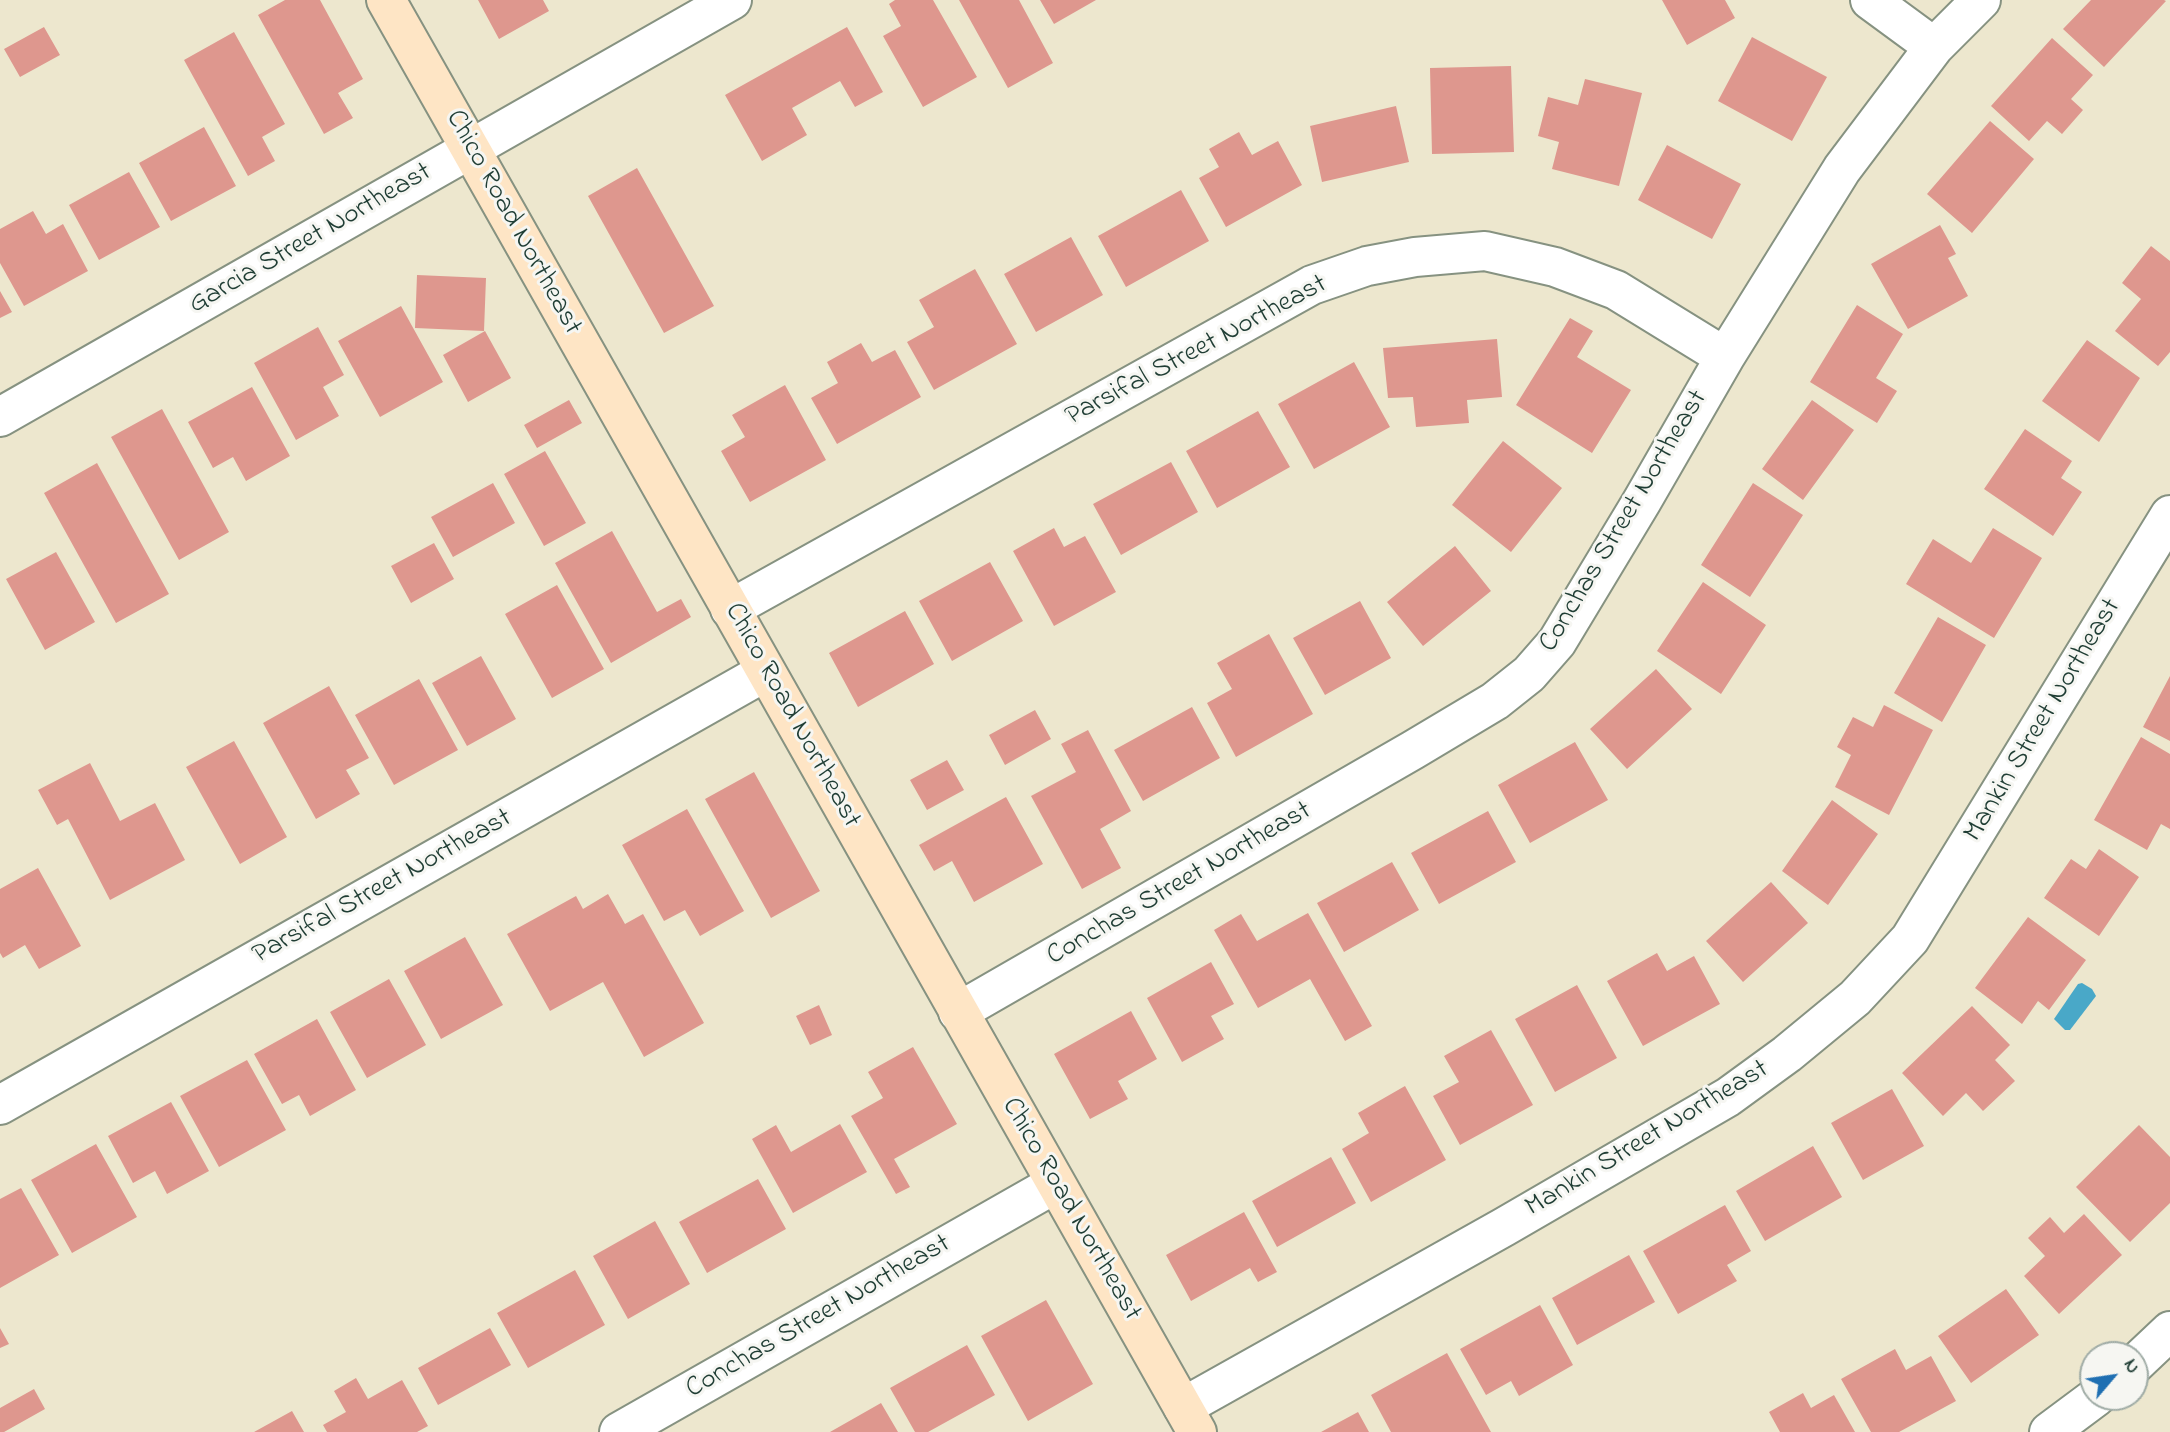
<!DOCTYPE html>
<style>
body{margin:0}
#map{position:relative;width:2170px;height:1432px;overflow:hidden;background:#ede7ce;font-family:"Indie Flower",sans-serif}
canvas{display:block}
.north{position:absolute;left:2079px;top:1341px;width:70px;height:70px;box-sizing:border-box;background:#f6f6f2;border:2px solid #a0aca6;border-radius:50%;rotate:61deg;font-size:19px;font-weight:700;line-height:28px;text-align:center;color:#1f3d34}
.north::after{content:'';display:block;margin:auto;width:24px;height:32px;background:#1f6fb2;clip-path:polygon(50% 0,100% 100%,50% 72%,0 100%)}
</style>
<div id="map">
<canvas width="2170" height="1432"></canvas>
<div class="north">N</div>
</div>
<script>
const ctx = document.querySelector('canvas').getContext('2d');
ctx.lineJoin = 'round';
function paint(path, color) { ctx.fillStyle = color; ctx.fill(path, 'evenodd'); }
function strokePath(path, color, width, dash) { ctx.strokeStyle = color; ctx.lineWidth = width; ctx.lineCap = dash ? 'butt' : 'round'; ctx.setLineDash(dash || []); ctx.stroke(path); }
function label(font, color, halo, rows, align = 'center') {
  ctx.font = font + ' "Indie Flower",sans-serif'; ctx.lineWidth = 6; ctx.setLineDash([]); ctx.textBaseline = 'middle'; ctx.strokeStyle = halo; ctx.fillStyle = color; for (const [text, x, y, turn = 0] of rows) {
    ctx.save(); ctx.translate(x, y); ctx.rotate((+turn || 0) * Math.PI / 180); ctx.textAlign = isNaN(turn) ? turn : align; if (halo) ctx.strokeText(text, 0, 0); ctx.fillText(text, 0, 0); ctx.restore();
  }
}
const water = new Path2D(`
 M2082 983 2092 989 2096 996 2070 1030H2065L2054 1019 2078 984Z`);
const building = new Path2D(`
 M285 0H320L363 79 338 93 353 118 324 134 258 15Z
 M478 0H543L549 11 499 39Z
 M895 0H933L977 77 923 107 883 36 901 26 889 4Z
 M959 0H1019L1053 63 1008 88Z
 M1040 0H1096L1054 24Z
 M1662 0H1725L1735 18 1687 45Z
 M2091 0H2164L2166 1 2104 67 2063 29Z
 M44 27 60 55 20 77 4 49Z
 M847 27 883 92 855 107 840 81 792 108 807 135 762 161 725 95Z
 M234 32 285 124 262 137 275 161 248 176 184 60Z
 M1752 37 1827 77 1792 141 1718 101Z
 M2052 38 2093 75 2071 99 2083 110 2062 134 2047 121 2029 141 1991 106Z
 M1511 66 1514 152 1432 154 1430 68Z
 M1585 79 1642 93 1619 186 1552 169 1559 142 1538 136 1548 97 1578 105Z
 M1396 106 1409 162 1322 182 1310 126Z
 M1990 121 2034 159 1972 233 1927 194Z
 M204 127 236 186 171 221 139 163Z
 M1239 132 1252 155 1278 141 1302 185 1226 227 1199 178 1219 167 1209 149Z
 M1667 145 1741 184 1712 239 1638 200Z
 M637 168 714 306 664 333 588 196Z
 M129 172 160 227 99 260 69 205Z
 M1181 190 1209 241 1126 287 1098 236Z
 M33 211 46 234 63 224 88 271 24 306 0 263V229Z
 M1940 225 1956 254 1948 258 1968 296 1908 329 1871 264Z
 M1071 237 1103 295 1036 332 1004 274Z
 M2151 246 2170 261V352L2158 366 2115 331 2141 299 2122 283Z
 M975 269 1017 344 934 390 907 342 934 327 919 300Z
 M417 275 486 278 484 331 415 328Z
 M0 291 12 312 0 318Z
 M1857 305 1903 334 1876 378 1897 391 1877 423 1810 382Z
 M401 306 443 382 380 417 338 341Z
 M1570 318 1593 331 1577 357 1631 390 1592 453 1516 405Z
 M318 327 344 375 323 387 339 416 296 440 254 363Z
 M485 331 511 378 468 402 443 355Z
 M1497 339 1502 397 1467 400 1469 423 1416 427 1413 397 1388 398 1383 348Z
 M2087 340 2140 378 2099 442 2042 401Z
 M861 343 872 362 895 350 921 397 837 444 811 398 838 383 827 362Z
 M1354 362 1390 427 1314 469 1278 404Z
 M785 385 826 460 750 502 721 451 745 437 732 415Z
 M252 387 290 456 246 481 233 457 213 468 188 422Z
 M569 400 582 423 537 448 524 425Z
 M1812 400 1854 430 1803 500 1762 469Z
 M162 409 229 532 179 560 111 437Z
 M1258 411 1290 467 1217 508 1186 451Z
 M2025 429 2072 461 2061 478 2082 492 2053 536 1984 489Z
 M1503 441 1562 488 1511 552 1452 505Z
 M545 451 586 523 544 546 504 474Z
 M1171 462 1198 512 1121 555 1093 504Z
 M97 463 169 594 116 623 44 493Z
 M493 483 515 523 453 557 431 517Z
 M1753 483 1803 515 1750 597 1701 565Z
 M1054 528 1064 547 1085 536 1116 592 1054 626 1013 551Z
 M1993 528 2042 558 1994 638 1906 584 1933 539 1971 563Z
 M612 531 657 612 681 599 691 617 611 663 555 563Z
 M434 543 454 579 411 603 391 566Z
 M1455 546 1491 591 1423 646 1387 602Z
 M56 552 95 622 45 650 6 579Z
 M990 562 1023 621 952 661 919 601Z
 M1703 582 1766 625 1721 694 1657 651Z
 M557 585 604 669 552 698 505 614Z
 M1360 601 1391 658 1325 695 1293 638Z
 M905 611 934 664 858 707 829 653Z
 M1938 617 1986 645 1942 722 1894 693Z
 M1269 634 1313 714 1236 757 1207 703 1232 689 1217 663Z
 M481 656 516 719 467 746 432 683Z
 M1656 669 1692 709 1627 769 1590 729Z
 M2170 676V741L2143 727Z
 M419 679 458 750 394 785 355 715Z
 M329 686 369 758 346 770 360 794 316 819 263 723Z
 M1884 705 1933 730 1889 815 1835 787 1851 755 1837 747 1853 717 1873 727Z
 M1192 707 1220 758 1143 801 1114 750Z
 M1035 710 1051 739 1005 765 989 735Z
 M1088 730 1131 811 1100 829 1121 868 1082 889 1031 796 1076 772 1061 744Z
 M2141 737 2170 754V829L2161 824 2147 850 2094 820Z
 M234 741 287 837 240 864 186 767Z
 M1575 742 1608 800 1530 843 1498 785Z
 M947 760 964 790 927 810 910 780Z
 M90 763 120 821 155 803 185 860 110 900 68 819 57 825 38 790Z
 M754 772 820 891 771 918 705 799Z
 M1006 797 1043 864 974 902 952 861 934 871 919 845Z
 M1832 800 1878 834 1828 905 1782 871Z
 M687 809 744 911 700 936 685 910 664 921 622 845Z
 M1488 811 1516 862 1439 904 1411 853Z
 M2099 849 2139 877 2099 936 2044 898 2071 859 2086 869Z
 M1392 862 1419 910 1344 952 1317 903Z
 M38 868 81 946 39 969 25 945 3 958 0 953V889Z
 M1771 882 1808 923 1743 982 1706 941Z
 M608 894 625 924 643 914 704 1023 644 1057 603 982 550 1011 507 934 576 896 583 909Z
 M1308 913 1372 1026 1345 1041 1310 979 1258 1008 1214 930 1241 914 1257 941Z
 M2028 917 2086 960 2049 1010 2038 1001 2022 1024 1975 988Z
 M465 937 503 1005 441 1039 404 971Z
 M1657 953 1667 971 1694 956 1720 1004 1643 1046 1607 981Z
 M1211 962 1234 1004 1211 1016 1224 1039 1182 1062 1147 998Z
 M389 979 426 1045 367 1078 330 1012Z
 M1577 985 1617 1058 1555 1092 1515 1019Z
 M819 1005 832 1035 810 1045 796 1016Z
 M1972 1006 2010 1045 1995 1060 2015 1081 1983 1111 1966 1093 1943 1116 1902 1073Z
 M1131 1011 1157 1059 1118 1081 1128 1099 1090 1119 1054 1054Z
 M317 1019 356 1090 310 1116 299 1095 282 1104 254 1054Z
 M1491 1030 1533 1105 1460 1145 1433 1096 1459 1082 1444 1056Z
 M913 1047 957 1124 894 1159 910 1187 896 1194 851 1116 883 1098 868 1072Z
 M247 1060 286 1130 219 1167 180 1096Z
 M1405 1086 1446 1160 1371 1202 1342 1149 1369 1133 1358 1113Z
 M1892 1089 1924 1146 1863 1180 1831 1123Z
 M171 1102 209 1171 167 1194 155 1171 133 1183 108 1136Z
 M840 1124 867 1172 793 1213 752 1139 776 1125 791 1152Z
 M2139 1125 2170 1157V1203L2130 1242 2076 1187Z
 M96 1144 137 1217 72 1253 31 1180Z
 M1813 1146 1842 1197 1765 1241 1736 1191Z
 M1331 1157 1356 1203 1277 1247 1252 1201Z
 M758 1179 786 1229 707 1273 679 1222Z
 M21 1188 59 1255 0 1288V1199Z
 M1725 1205 1751 1251 1727 1265 1737 1281 1678 1314 1643 1251Z
 M1244 1212 1277 1272 1258 1282 1250 1268 1191 1301 1166 1255Z
 M2084 1214 2122 1255 2059 1314 2024 1276 2045 1256 2028 1238 2050 1217 2064 1233Z
 M655 1221 690 1284 628 1319 593 1256Z
 M1629 1255 1655 1302 1577 1345 1552 1298Z
 M575 1270 605 1325 528 1368 497 1313Z
 M2006 1289 2039 1335 1971 1383 1938 1336Z
 M1046 1300 1093 1384 1028 1421 981 1336Z
 M1540 1305 1573 1365 1519 1396 1511 1381 1486 1395 1460 1349Z
 M0 1328 9 1344 0 1348Z
 M490 1328 511 1365 438 1405 418 1368Z
 M967 1345 995 1395 928 1432H915L890 1388Z
 M1895 1349 1906 1370 1931 1356 1956 1401 1899 1432H1871L1841 1379Z
 M1447 1353 1491 1432H1391L1371 1395Z
 M356 1378 368 1399 402 1380 428 1426 417 1432H327L323 1425 346 1412 334 1391Z
 M34 1389 45 1409 4 1432H0V1408Z
 M1803 1393 1811 1408 1834 1395 1855 1432H1780L1769 1412Z
 M881 1403 898 1432H830Z
 M292 1411 304 1432H254Z
 M1358 1412 1369 1432H1321Z`);
const street = new Path2D(`
 M1870 0 1934 47
 M0 417 732 0
 M730 609 1312 285 1367 266 1415 257 1485 251 1555 267 1616 290 1725 357
 M958 1012 1413 750 1495 701 1529 674 1557 642 1642 501 1725 357 1842 169 1934 47 1981 0
 M0 1105 765 672
 M2135 1364 2170 1331
 M1183 1407 1504 1227 1728 1097 1787 1054 1855 998 1910 939 2170 515
 M619 1432 1055 1184
 M2049 1432 2096 1397`);
const secondary = new Path2D(`
 M386 0 1197 1432`);
const streetNames = [
 ["Chico Road Northeast",512,223,61],
 ["Garcia Street Northeast",311,240,-30],
 ["Parsifal Street Northeast",1197,352,-28],
 ["Conchas Street Northeast",1625,522,-59],
 ["Chico Road Northeast",791,716,61],
 ["Mankin Street Northeast",2044,721,-59],
 ["Conchas Street Northeast",1180,885,-30],
 ["Parsifal Street Northeast",383,888,-29],
 ["Mankin Street Northeast",1648,1140,-31],
 ["Chico Road Northeast",1070,1210,60],
 ["Conchas Street Northeast",819,1318,-30]
];
paint(water, '#49a8c8');
paint(building, '#de978e');
strokePath(street, '#869281', 42);
strokePath(secondary, '#869281', 42);
strokePath(street, '#fff', 38);
strokePath(secondary, '#fee5c5', 38);
label('28px', '#1f3d34', '#f6f6f2', streetNames);
</script>
